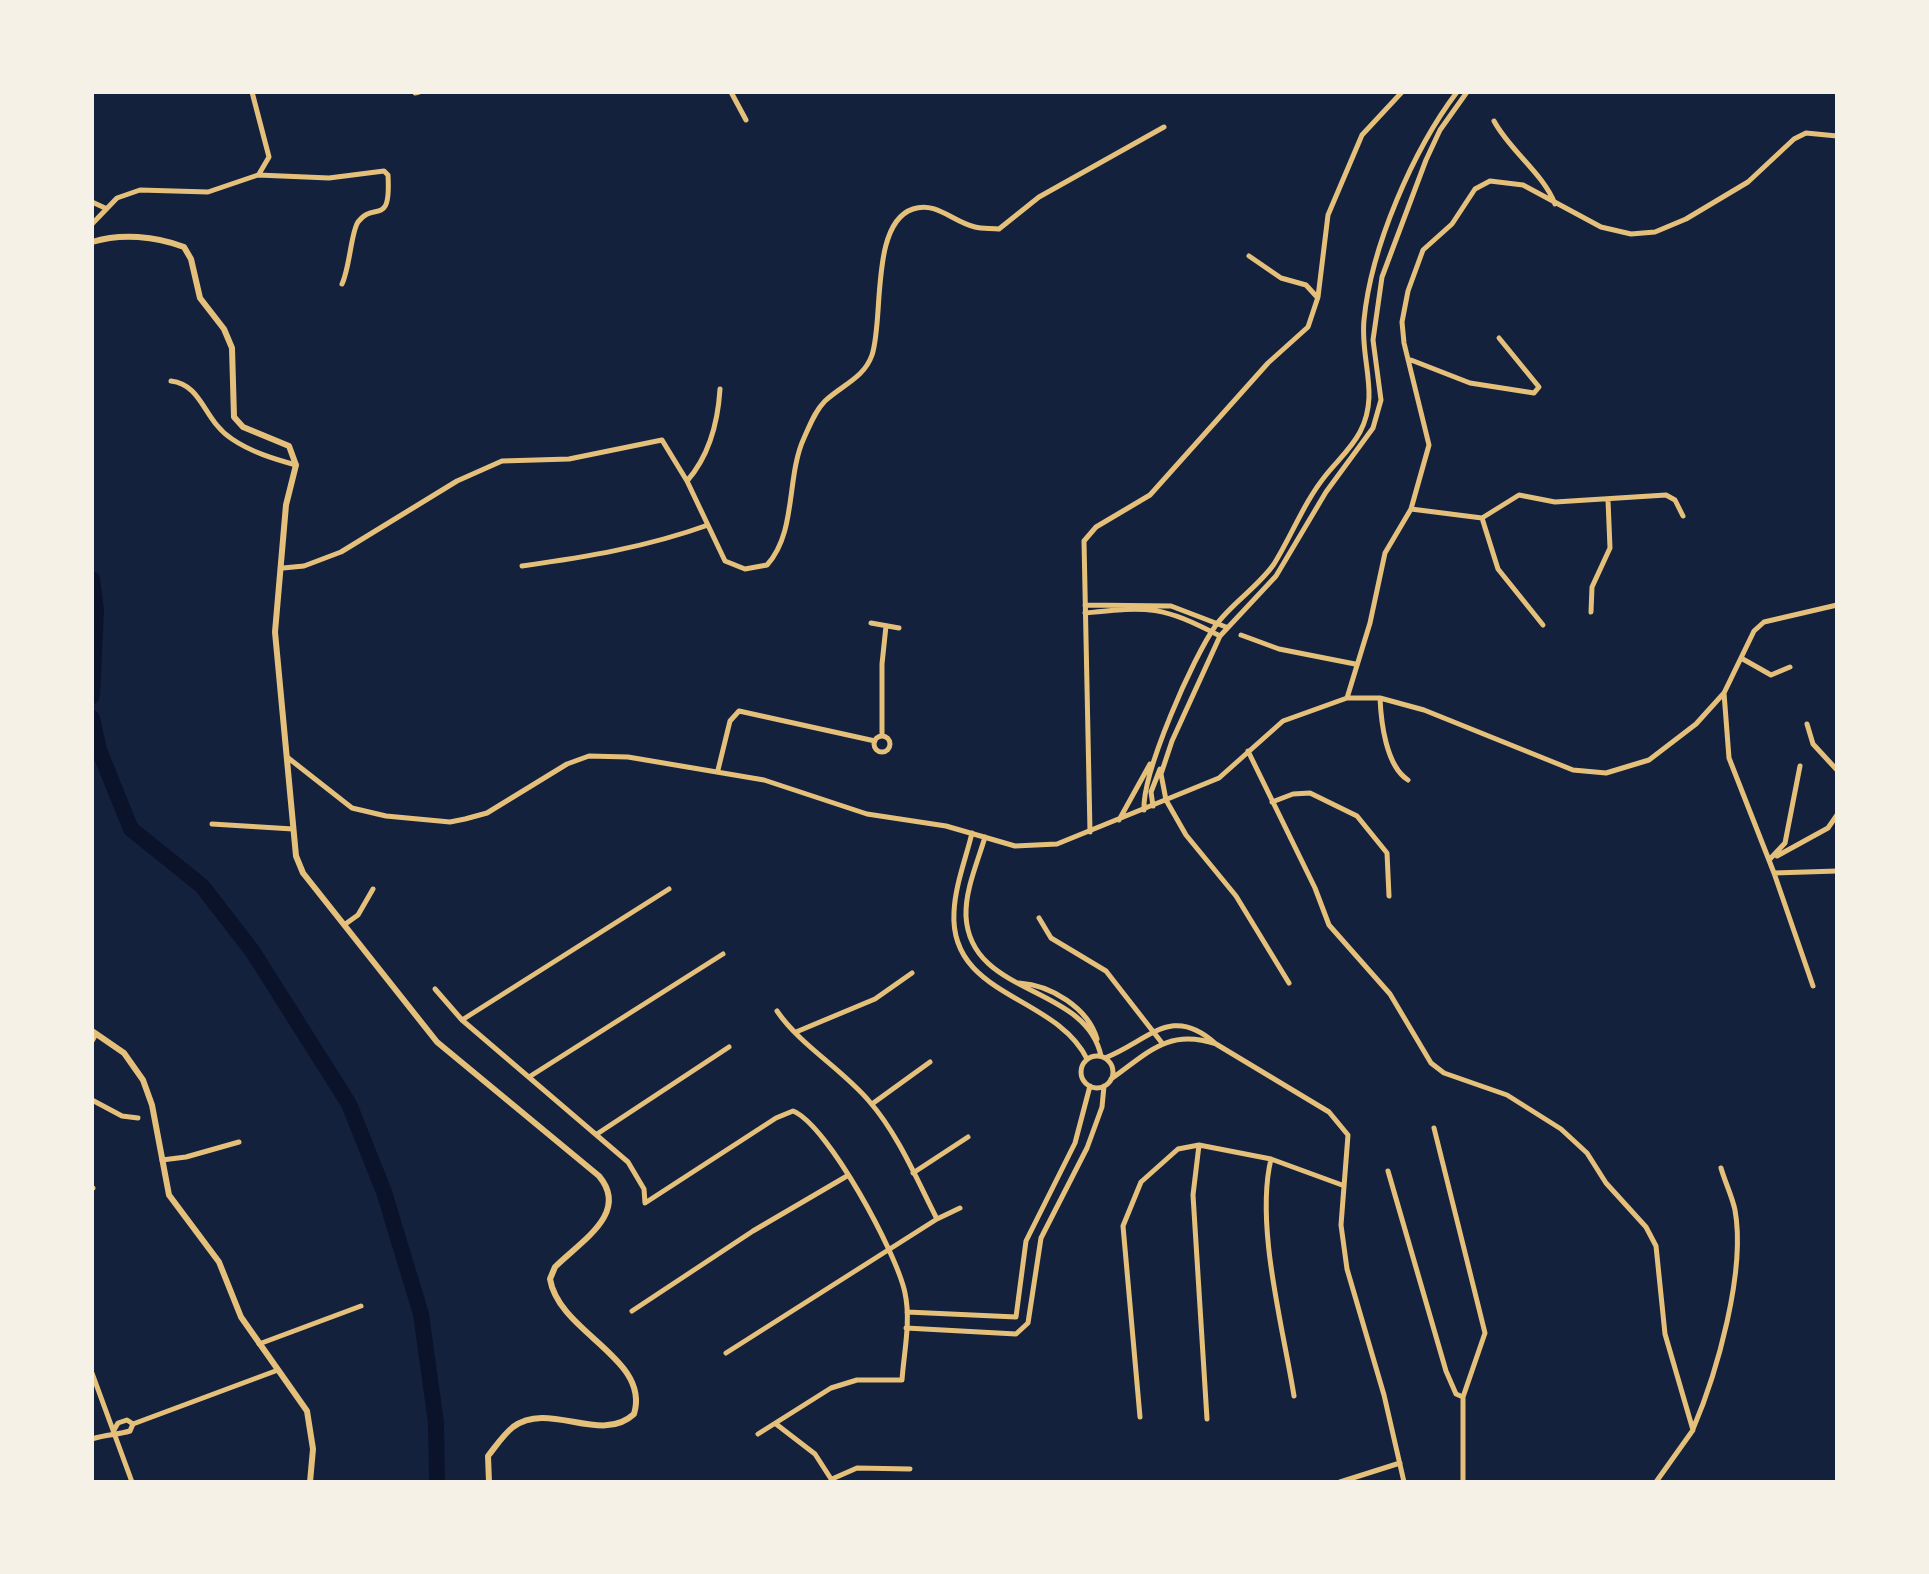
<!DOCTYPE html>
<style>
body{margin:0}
#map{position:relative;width:1929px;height:1574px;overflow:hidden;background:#14213d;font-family:"Public Sans",sans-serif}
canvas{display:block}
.frame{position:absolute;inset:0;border:94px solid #f6f1e7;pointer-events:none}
</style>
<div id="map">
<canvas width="1929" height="1574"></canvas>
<div class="frame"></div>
</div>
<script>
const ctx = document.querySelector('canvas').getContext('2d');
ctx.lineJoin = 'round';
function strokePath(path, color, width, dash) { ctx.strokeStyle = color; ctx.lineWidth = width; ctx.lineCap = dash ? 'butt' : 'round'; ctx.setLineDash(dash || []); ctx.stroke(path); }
const river = new Path2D(`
 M92 579 96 610 92 696
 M92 718 99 750 131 829 202 886 253 952 349 1104 384 1192 421 1314 436 1423 437 1482`);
const minor = new Path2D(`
 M252 92 269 157 259 174
 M731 92 746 120
 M415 93 419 92
 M1494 121C1510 151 1543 173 1555 204
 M92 202 105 208
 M92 224 117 198 140 190 208 192 258 175 329 178 384 171 388 175C391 229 374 200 358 222 351 232 350 267 342 284
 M1249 256 1281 278 1306 285 1317 297
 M1411 360 1470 383 1534 393 1539 387 1499 338
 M171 381C203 385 203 420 232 439 251 452 274 459 296 465
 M687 481C709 456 718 421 720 389
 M1411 509 1482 518 1519 495 1555 502 1666 495 1675 500 1683 516
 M1482 518 1498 569 1543 625
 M522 566C586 557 647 547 708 525
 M283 568 304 566 341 552 457 481 502 461 569 459 662 440 687 481 725 561 745 569 767 565C797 532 786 477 804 438 810 425 815 411 825 401 842 385 864 378 872 355 884 320 870 223 913 209 936 201 953 222 975 227 982 229 991 228 999 229L1039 197 1164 127
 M1085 605 1171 606 1226 627
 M1591 612 1592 587 1610 548 1608 500
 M1085 613C1150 606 1162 606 1220 636
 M871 623 899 628
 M1241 635 1279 649 1355 664
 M1741 658 1771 675 1790 667
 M1724 693 1729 758 1774 873 1813 986
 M1347 698 1370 623 1385 553 1411 509 1429 445 1404 343 1402 322 1408 291 1423 250 1452 224 1475 189 1490 181 1523 185 1601 227 1631 234 1655 232 1686 219 1748 182 1794 139 1806 133 1837 136
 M1380 698C1381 722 1386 766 1408 780
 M1807 724 1813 744 1837 770
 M882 736V664L886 626
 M874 744a8 8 0 1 1 16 0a8 8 0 1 1-16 0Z
 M1248 751 1315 888 1329 925 1390 994 1431 1063 1444 1073 1507 1095 1561 1129 1587 1153 1606 1183 1646 1227 1656 1246 1665 1334 1693 1430 1656 1482
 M287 757 352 808 386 816 450 822 465 819 487 813 567 764 589 756 628 757 764 780 867 814 946 826 1015 846 1057 844 1219 778 1283 721 1347 698H1380L1424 710 1573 770 1606 773 1649 760 1696 724 1724 693 1754 631 1764 622 1837 605
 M718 770 730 721 739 711 875 741
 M1272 802 1293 794 1310 793 1357 816 1387 853 1389 896
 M1153 806 1151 792 1160 769
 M1144 810C1142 773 1193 657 1216 625 1232 603 1258 587 1274 564 1292 535 1304 502 1326 475 1337 461 1351 449 1360 432 1380 394 1360 360 1364 320 1371 247 1413 150 1457 92
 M1119 820 1150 764
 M212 824 293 829
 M1090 832 1084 541 1096 527 1150 495 1268 363 1308 327 1318 297 1328 215 1362 135 1402 92
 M972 833C966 858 955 886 954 912 949 997 1056 995 1087 1059
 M985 837C978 861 965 890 966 916 970 997 1086 984 1101 1056
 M1777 856 1828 828 1837 815
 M1769 860 1785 843 1800 766
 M1774 873 1837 871
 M1039 918 1051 938 1106 971 1162 1043
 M344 925 358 915 373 889
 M1019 983C1051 985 1088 1008 1097 1039
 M1289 983 1236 896 1186 835 1166 800 1161 774 1172 741 1220 636 1276 576 1326 492 1373 428 1381 400 1373 340 1382 277 1426 160 1440 130 1467 92
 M435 989 462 1020 628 1162 644 1189 645 1203 776 1118 793 1111C828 1125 897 1254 905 1293 911 1321 904 1352 902 1380H857L831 1388 758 1434
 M777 1011C800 1045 842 1069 869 1101 898 1134 917 1180 937 1219
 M462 1020 669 889
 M796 1032 875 999 912 973
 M92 1041 96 1034
 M1216 1044 1329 1112 1348 1135 1341 1225 1347 1269 1384 1395 1404 1482
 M1081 1072a16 16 0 1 1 32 0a16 16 0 1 1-32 0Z
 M1105 1058C1149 1041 1171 1003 1216 1044 1168 1028 1148 1053 1111 1079
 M529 1077 723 954
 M92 1100 122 1116 138 1118
 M872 1104 930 1062
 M1434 1128 1485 1333 1463 1397V1482
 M597 1134 729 1047
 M1199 1145 1193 1195 1207 1419
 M1271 1159C1255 1225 1283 1327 1294 1396
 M162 1160 186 1157 239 1142
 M1388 1171 1446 1371 1456 1394 1463 1397
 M913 1173 968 1137
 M92 1188H93
 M632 1311 753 1231 847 1176
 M907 1312 1016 1317 1026 1241 1075 1143 1090 1086
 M906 1328 1016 1334 1028 1323 1041 1238 1087 1148 1102 1107 1104 1086
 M259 1344 361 1306
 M726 1353 937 1219 960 1208
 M92 1373 132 1482
 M1140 1417 1123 1226 1141 1182 1178 1149 1199 1145 1271 1159 1342 1185
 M776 1424 815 1454 833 1482
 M1693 1429C1717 1373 1746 1271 1735 1210 1732 1196 1725 1182 1721 1168
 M114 1430 118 1423 127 1420 133 1424
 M92 1439C106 1434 117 1435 130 1431L133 1424 278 1370
 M832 1479 857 1468 910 1469
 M1340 1482 1400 1463`);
const tertiary = new Path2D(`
 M92 242C121 233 155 236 184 247L191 259 200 298 224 329 232 348 234 417 243 427 289 446 296 465 286 505 275 632 296 856 303 873 437 1042 599 1176C630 1213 581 1241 555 1267L550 1279C559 1333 651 1358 634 1414 601 1445 549 1400 513 1427 503 1435 496 1446 488 1456L489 1482
 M92 1031 124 1053 143 1080 152 1105 169 1195 219 1262 241 1317 307 1411 313 1449 310 1482`);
strokePath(river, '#0b132b', 16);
strokePath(minor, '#e5c07b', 5);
strokePath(tertiary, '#e5c07b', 6);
</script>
